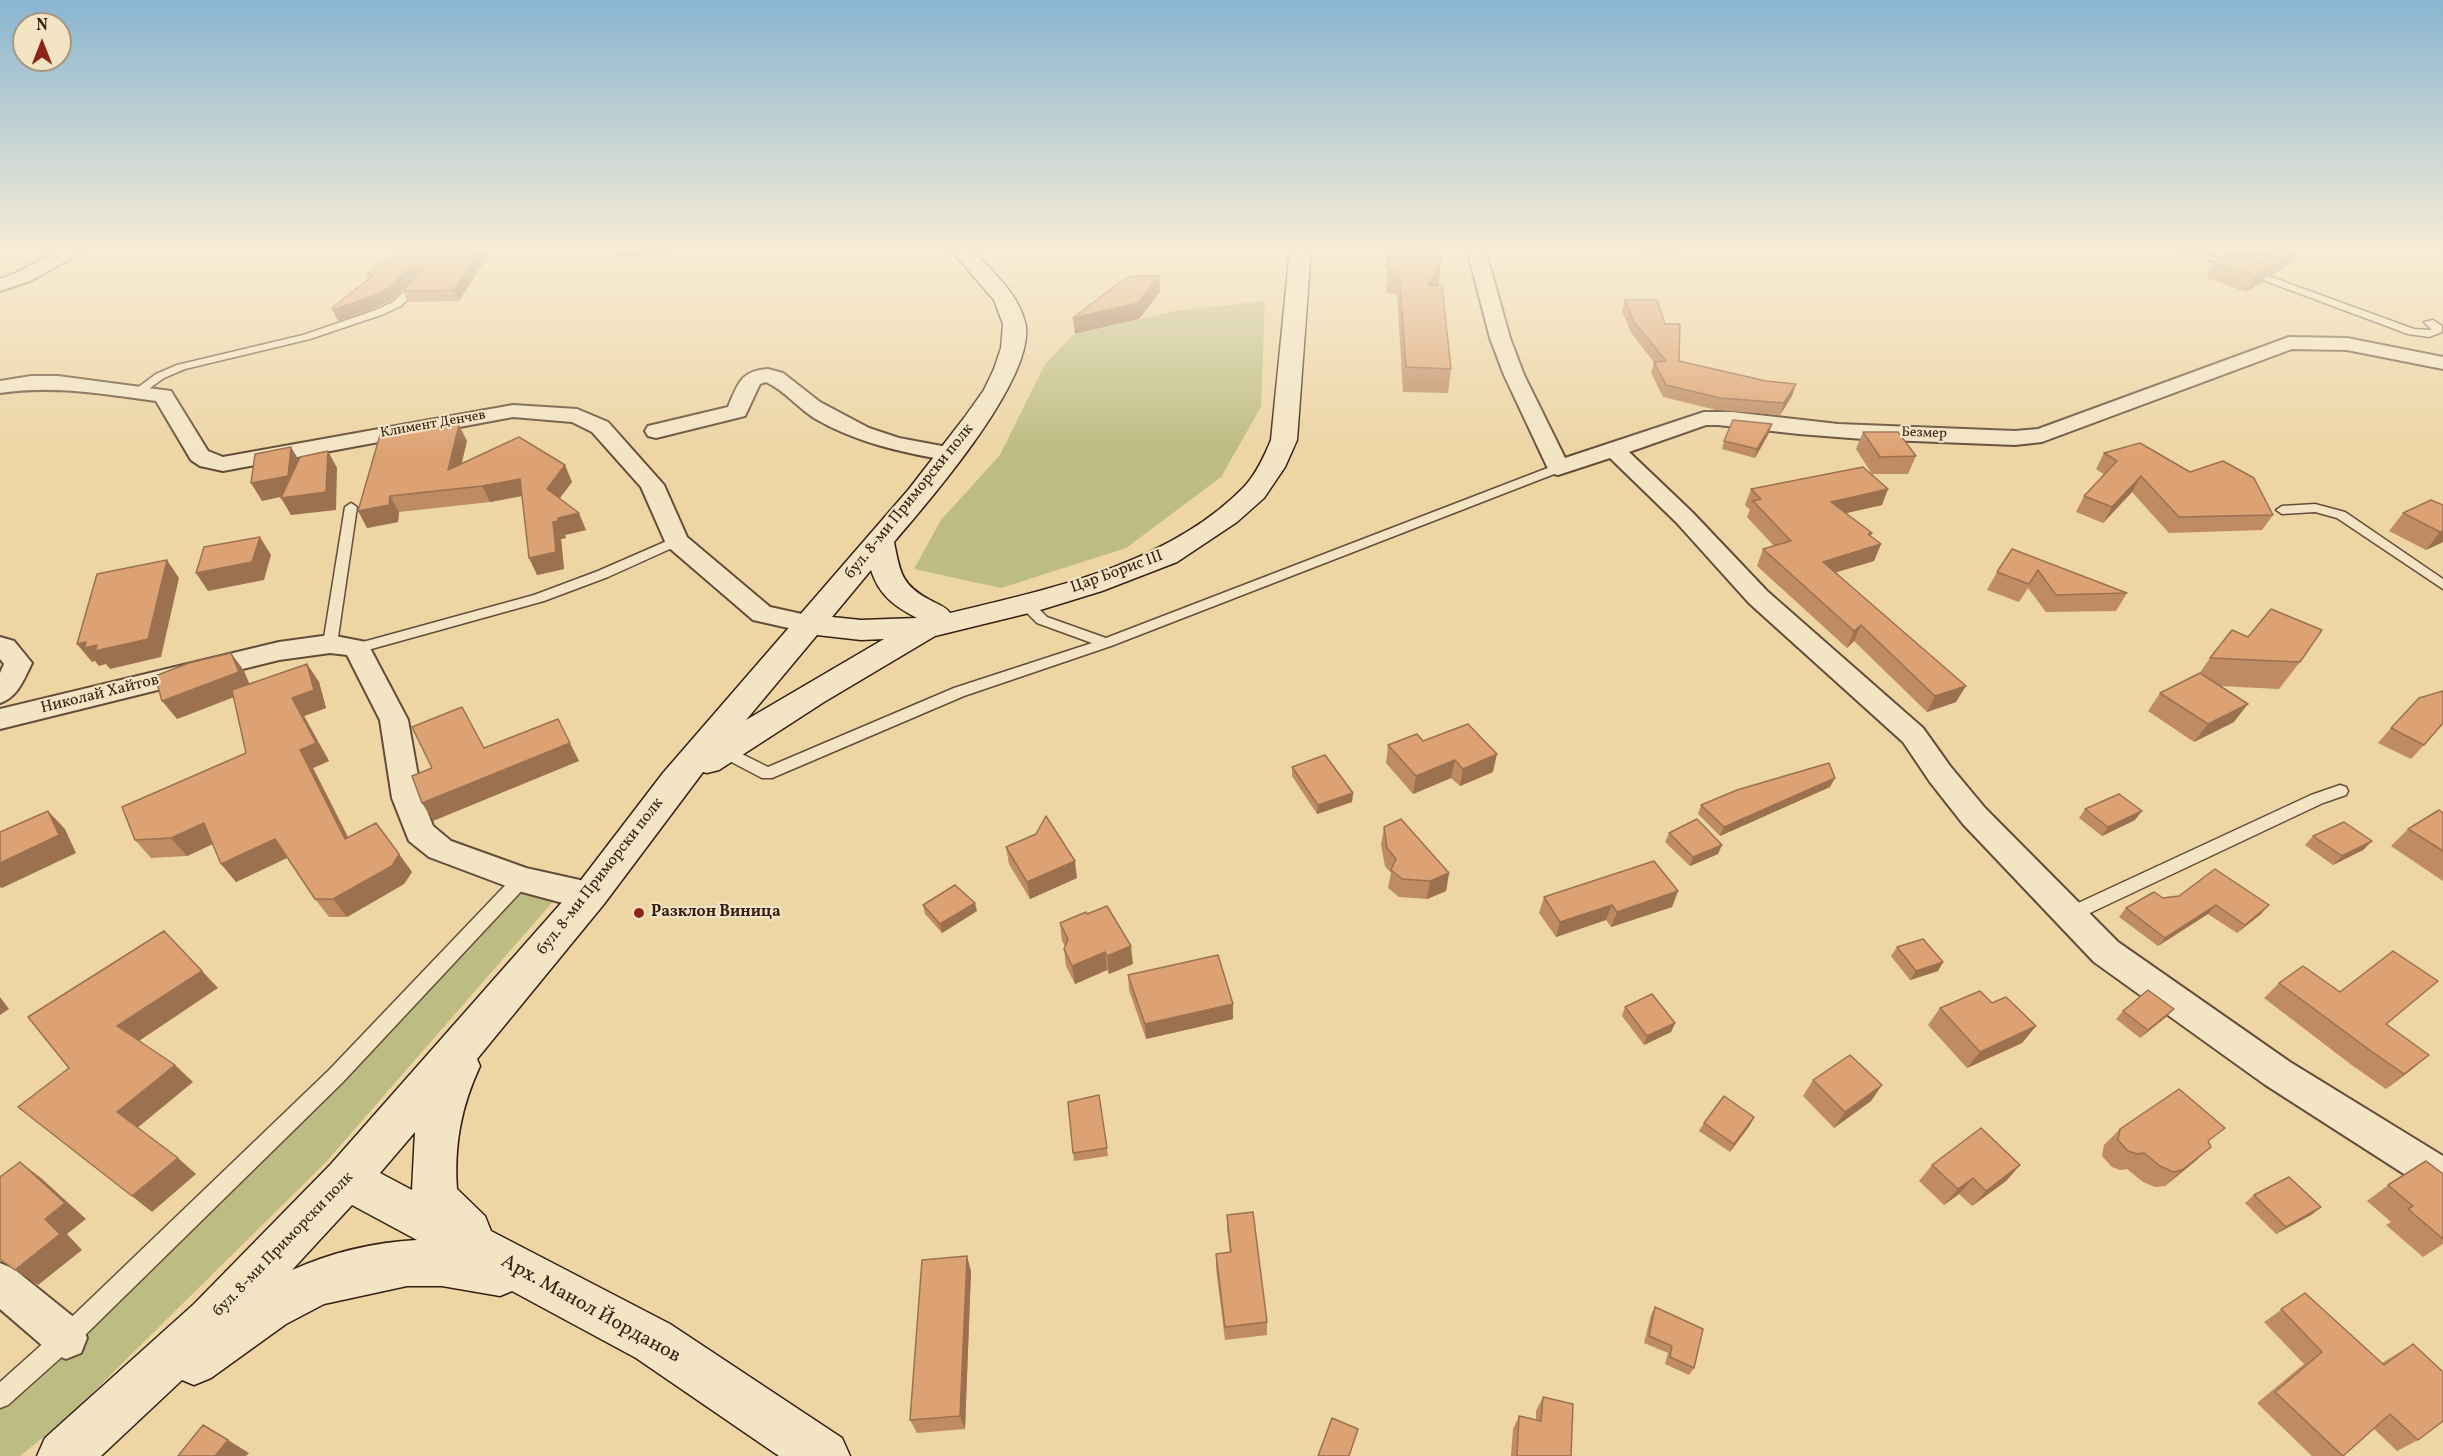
<!DOCTYPE html>
<meta charset="utf-8">
<style>
body{margin:0}
#map{position:relative;width:2443px;height:1456px;overflow:hidden;background:#edd5a4;font-family:Vollkorn,serif}
canvas{display:block}
.north{position:absolute;left:12px;top:12px;width:60px;height:60px;box-sizing:border-box;background:#f3e4c4;border:2px solid #a7967e;border-radius:50%;rotate:0deg;font-size:16px;font-weight:700;line-height:24px;text-align:center;color:#362014}
.north::after{content:'';display:block;margin:auto;width:21px;height:27px;background:#8f2418;clip-path:polygon(50% 0,100% 100%,50% 72%,0 100%)}
</style>
<div id="map">
<canvas width="2443" height="1456"></canvas>
<div class="north">N</div>
</div>
<script>
const ctx = document.querySelector('canvas').getContext('2d');
ctx.lineJoin = 'round';
function paint(path, color) { ctx.fillStyle = color; ctx.fill(path, 'evenodd'); }
function strokePath(path, color, width, dash) { ctx.strokeStyle = color; ctx.lineWidth = width; ctx.lineCap = dash ? 'butt' : 'round'; ctx.setLineDash(dash || []); ctx.stroke(path); }
function label(font, color, halo, rows, align = 'center') {
  ctx.font = font + ' Vollkorn,serif'; ctx.lineWidth = 4.5; ctx.setLineDash([]); ctx.textBaseline = 'middle'; ctx.strokeStyle = halo; ctx.fillStyle = color; for (const [text, x, y, turn = 0] of rows) {
    ctx.save(); ctx.translate(x, y); ctx.rotate((+turn || 0) * Math.PI / 180); ctx.textAlign = isNaN(turn) ? turn : align; if (halo) ctx.strokeText(text, 0, 0); ctx.fillText(text, 0, 0); ctx.restore();
  }
}
const green = new Path2D(`
 M1265 301 1261 407 1221 477 1126 548 1001 588 914 569 941 520 1000 455 1045 364 1073 335 1174 311Z
 M522 879 563 890 326 1162 67 1418 20 1456H0V1397Z`);
const lane = new Path2D(`
 M2180 249H2194L2414 329 2432 330 2424 322 2433 320 2442 326V332L2429 337 2408 334Z
 M416 280 425 282 401 306 384 314 310 339 185 369 164 378 143 393H135L133 391 156 374 177 365 303 335 376 310 393 302Z
 M1558 464 1562 465V471L1111 646 964 696 772 778H762L718 755 715 751 718 747H728L768 767 954 688 1092 643 1037 623 1021 607 1019 604 1021 601H1031L1047 617 1106 638Z
 M351 503 357 507 337 644 330 649 323 644 345 507Z
 M2315 504 2345 512 2443 579V589L2337 518 2315 512 2282 514 2276 510 2282 506Z
 M676 537 682 541 681 544 608 577 544 601 357 653 350 648 352 645 534 595 598 571Z
 M2340 785 2346 787 2348 791 2346 795 2323 803 2075 920 2069 922 2063 920 2060 915 2063 910 2311 795Z
 M522 872 528 874 530 879 528 884 343 1082 74 1346 8 1405 0 1408V1382L58 1330 329 1070 516 874Z`);
const street = new Path2D(`
 M61 249H83L80 253 30 281 0 291V279L16 273Z
 M1467 249H1485L1510 338 1524 375 1565 458 1704 412H1732L1838 424 2015 431 2038 429 2289 337 2347 338 2443 357V369L2347 350 2292 349 2042 442 2015 445 1863 439 1799 434 1718 425H1706L1629 452 1692 512 1767 591 1923 728 1950 766 1985 808 2118 942 2290 1062 2443 1156V1195L2429 1190 2264 1084 2094 962 1963 824 1930 782 1903 742 1749 603 1676 522 1610 458 1558 475 1550 473 1504 375 1490 338Z
 M768 369 783 373 820 402 869 428 899 438 958 449 961 454 958 459 950 461C901 452 857 443 814 418 797 407 784 390 766 382L760 384 745 416 656 438 648 436 645 431 648 426 728 407C738 384 740 371 768 369Z
 M31 376H58L171 391 208 451 223 457 513 405 577 409 608 422 664 485 687 537 770 607 820 618 824 624 820 630 811 633 753 620 667 546 641 487 592 432 572 422 513 417 223 471 200 466 191 460 156 401C102 394 54 385 0 393V381Z
 M330 635 366 642 370 648 408 720 422 798 433 826 451 841 526 868 602 885 607 894 602 903 591 907 563 903 522 892 429 857 409 841 392 798 380 720 347 655 330 653 279 660 0 729V709L279 642Z
 M0 637 14 641 32 663C24 679 18 697 0 703V673L4 664 0 659Z
 M0 1263 14 1269 81 1323 87 1338 81 1353 66 1359 51 1353 0 1309Z`);
const secondary = new Path2D(`
 M950 249H971C992 271 1017 292 1025 322 1039 375 929 501 894 542 900 572 901 585 930 600 937 604 945 606 950 613 1050 589 1169 564 1244 487 1256 474 1264 457 1271 440L1290 249H1311L1297 440 1285 467 1264 498 1237 522 1177 562 1102 591 1037 611 935 636 824 702 719 770 707 773 703 772 604 904 477 1059 480 1066C461 1107 454 1145 457 1189L485 1216 491 1231 670 1324 842 1438 850 1456H779L636 1358 512 1291 500 1296 442 1286H407L324 1304 286 1324 211 1378 194 1385 182 1380 101 1456H37L45 1438 194 1304 331 1164 578 884 663 773 909 489 964 418 984 390 994 369 1001 348 1003 324 994 300ZM871 570C879 595 894 606 917 618L861 620 832 617ZM817 635 861 640 884 639 746 720ZM415 1132 412 1190 380 1173ZM352 1205 417 1240C374 1242 330 1253 292 1270Z`);
const wall = new Path2D(`
 M403 249 489 254 459 301 408 302 403 291 418 275 392 300 375 308 338 321 332 308 369 278 367 274Z
 M616 249H696L655 252 654 254 619 258Z
 M1385 249H1438L1441 261 1438 286 1451 369 1448 393 1403 392 1397 294 1386 293 1388 266H1386Z
 M1639 249H1675L1674 255 1640 254Z
 M2240 249H2299L2290 263 2272 275 2267 273 2262 282 2246 292 2206 278 2214 262 2237 254Z
 M1625 300 1665 324 1679 361 1792 396 1780 415 1716 410 1663 397 1651 373 1654 362 1631 333 1622 311Z
 M436 425 437 428 467 441 461 464 572 482 559 498 586 530 565 535 566 538 561 539 564 569 537 575 522 496 490 502 399 512 398 522 367 528Z
 M1863 432 1916 456 1908 474H1872L1856 449Z
 M1769 433 1755 458 1722 449 1724 441Z
 M2104 453 2190 472 2273 515 2262 530 2169 533 2132 492 2103 523 2076 512 2084 496 2105 475 2096 469Z
 M1751 489 1882 505 1846 513 1872 533 1870 536 1881 544 1874 561 1836 572 1956 702 1927 712 1854 641 1847 648 1757 566 1763 549 1774 546 1747 517 1750 510 1745 505Z
 M2431 500 2443 542 2426 550 2389 531 2403 513Z
 M2012 549 2127 593 2116 611 2046 612 2028 588 2019 602 1987 590 1997 572Z
 M231 653 244 671 249 684 307 664 319 682 326 708 304 716 329 761 313 768 348 837 399 854 412 872 404 884 347 917H329L315 899 287 858 236 882 213 844 187 856 151 858 135 840 246 753 234 697 177 719Z
 M2210 658 2300 662 2279 689 2219 686 2234 722 2194 742 2148 711 2160 693 2199 674Z
 M2391 728 2424 745 2411 759 2378 743Z
 M1423 741 1493 772 1460 786 1451 778 1413 794 1386 763 1388 745Z
 M1292 767 1353 793 1352 802 1317 814 1292 776Z
 M1835 778 1830 787 1720 836 1698 814 1701 805Z
 M2085 809 2135 820 2102 836 2079 818Z
 M2443 813V881L2391 846 2408 829Z
 M1384 827 1449 873 1446 891 1427 899 1399 897 1388 888 1391 873 1385 866 1381 845Z
 M1669 833 1718 854 1690 866 1665 842Z
 M2313 836 2372 841 2363 850 2333 865 2305 845Z
 M1006 847 1077 878 1030 899 1009 864Z
 M1678 891 1672 907 1611 927 1606 920 1556 937 1539 913 1544 897Z
 M2179 896 2261 914 2237 933 2208 914 2158 946 2119 917 2126 908 2163 898Z
 M923 905 977 911 942 933 925 914Z
 M1060 923 1133 964 1109 974 1107 970 1075 984 1066 966 1064 949 1065 946 1062 941Z
 M1897 947 1943 962 1938 971 1910 980 1891 956Z
 M1128 975 1233 1004V1019L1146 1039 1129 990Z
 M2438 981 2387 1024 2411 1070 2386 1089 2353 1066 2264 998 2279 983 2340 992Z
 M1992 1003 2036 1026 2022 1043 1967 1068 1928 1025 1940 1008Z
 M1625 1007 1675 1023 1671 1032 1644 1045 1622 1016Z
 M2123 1011 2166 1017 2140 1038 2116 1019Z
 M1813 1080 1882 1085 1871 1101 1834 1128 1803 1096Z
 M1099 1095 1108 1156 1074 1161 1073 1153Z
 M1754 1117 1750 1125 1730 1152 1699 1131 1704 1123Z
 M2120 1129 2209 1143 2211 1147 2193 1163 2165 1186 2155 1187 2143 1182 2127 1169 2120 1170 2112 1167 2102 1156 2104 1145Z
 M1932 1165H2020L2006 1181 1972 1206 1959 1194 1944 1205 1919 1181Z
 M2443 1174V1244L2423 1257 2386 1225 2391 1222 2367 1201 2388 1185Z
 M2254 1195 2321 1207 2311 1215 2276 1234 2245 1203Z
 M1227 1215 1267 1322V1335L1225 1340 1216 1268V1254L1230 1253 1227 1229Z
 M971 1271 965 1429 917 1433 910 1420Z
 M2305 1293 2382 1363 2413 1344 2418 1440 2397 1451 2374 1429 2343 1456H2312L2257 1403 2304 1364 2264 1322Z
 M1655 1307 1694 1368 1689 1375 1665 1364 1668 1353 1644 1343 1651 1315Z
 M1543 1397 1571 1456H1511L1513 1429 1519 1416 1536 1420V1411Z`);
const shadedWall = new Path2D(`
 M481 249H487L489 254 459 301 454 290Z
 M616 249H654L655 252 654 254 619 258Z
 M2298 249H2299L2290 263 2272 275 2282 259Z
 M1441 261 1439 284 1425 309 1428 286Z
 M414 264 418 275 392 300 375 308 338 321 333 310Z
 M2271 266 2262 282 2246 292 2255 276Z
 M1159 276 1160 292 1139 319 1075 334 1073 318Z
 M1796 384 1792 396 1780 415 1784 403Z
 M1772 424 1769 433 1755 458 1757 449Z
 M459 425 467 441 456 487 448 470Z
 M291 447 301 464 299 493 262 501 251 483Z
 M328 451 337 468 336 510 291 515 281 498Z
 M565 465 572 482 554 506 547 489Z
 M2141 476 2132 492 2103 523 2112 507Z
 M520 479 527 495 490 502 482 486Z
 M1888 489 1882 505 1825 518 1831 502Z
 M390 496 399 512 398 522 367 528 358 511Z
 M579 513 586 530 565 535 566 538 561 539 564 569 537 575 529 558 553 522 558 518Z
 M2443 531V542L2426 550 2440 532Z
 M1872 533 1865 549 1881 544 1874 561 1817 578 1823 562 1868 534Z
 M260 537 271 555 264 580 208 591 196 573Z
 M167 560 179 578 161 657 110 669 106 664 99 666 95 661 92 662 77 644 86 642Z
 M1861 625 1854 641 1847 648 1854 631Z
 M231 653 244 671 252 690 177 719 162 701Z
 M307 664 319 682 326 708 304 716 329 761 313 768 358 857 345 839 300 750 292 698Z
 M1966 686 1956 702 1927 712 1935 696Z
 M2248 704 2234 722 2194 742 2208 724Z
 M570 743 579 761 433 821 422 803Z
 M1497 754 1493 772 1460 786 1463 769Z
 M1455 760 1451 778 1413 794 1416 776Z
 M1835 778 1830 787 1720 836 1724 827Z
 M1353 793 1352 802 1317 814 1318 805Z
 M48 811 65 829 76 853 2 888 0 887V863Z
 M2142 811 2135 820 2102 836 2108 827Z
 M204 823 219 841 187 856 171 838Z
 M275 839 289 857 236 882 221 864Z
 M2372 841 2363 850 2333 865 2342 856Z
 M1722 845 1718 854 1690 866 1693 857Z
 M399 854 412 872 404 884 347 917 333 899Z
 M1075 861 1077 878 1030 899 1027 882Z
 M1449 873 1446 891 1427 899 1430 881Z
 M1678 891 1672 907 1611 927 1617 912Z
 M975 903 977 911 942 933 940 924Z
 M1612 905 1606 920 1556 937 1560 922Z
 M2216 905 2208 914 2158 946 2165 938Z
 M2269 905 2261 914 2237 933 2245 925Z
 M1131 946 1133 964 1109 974 1107 956Z
 M1105 952 1107 970 1075 984 1072 966Z
 M1943 962 1938 971 1910 980 1916 971Z
 M202 971 218 988 136 1043 117 1026Z
 M0 997 9 1009 0 1015Z
 M1233 1004V1019L1146 1039 1145 1024Z
 M2174 1009 2166 1017 2140 1038 2148 1030Z
 M1675 1023 1671 1032 1644 1045 1647 1036Z
 M2036 1026 2022 1043 1967 1068 1980 1052Z
 M2429 1055 2411 1070 2386 1089 2404 1074Z
 M175 1065 193 1082 136 1129 117 1112Z
 M1882 1085 1871 1101 1834 1128 1845 1112Z
 M1754 1117 1750 1125 1730 1152 1734 1144Z
 M2211 1147 2193 1163 2165 1186 2182 1170Z
 M178 1158 196 1174 152 1212 132 1196Z
 M20 1162 41 1178 86 1219 67 1234 82 1250 38 1285 15 1270 45 1219Z
 M2020 1165 2006 1181 1972 1206 1986 1191Z
 M1973 1178 1959 1194 1944 1205 1958 1189Z
 M2321 1207 2311 1215 2276 1234 2286 1227Z
 M967 1256 971 1271 965 1429 960 1416Z
 M228 1440 249 1453 246 1456H215Z`);
const building = new Path2D(`
 M403 249H481L454 290 403 291 424 268 414 264 387 289 370 297 333 310 332 308 374 275 367 274Z
 M1390 249H1438L1441 261 1428 286H1442L1451 369 1406 367 1399 270H1389Z
 M2253 249H2298L2282 259Z
 M2231 252 2271 266 2255 276 2214 262Z
 M1133 276H1159L1138 303 1073 318 1124 279Z
 M1625 300H1657L1665 324H1680L1679 361 1766 381 1796 384 1784 403 1720 398 1666 385 1654 362 1666 361 1634 322Z
 M1733 420 1772 424 1757 449 1724 441Z
 M436 425 435 428 459 425 448 470 519 437 565 465 547 489 579 513 558 518V521L553 522 556 552 529 558 520 479 482 486 390 496 389 505 358 511 380 435Z
 M1863 432H1898L1916 456 1880 457Z
 M2140 443 2190 472 2223 461 2254 478 2273 515 2179 517 2141 476 2112 507 2084 496 2117 461 2104 453Z
 M291 447 288 476 251 483 255 454Z
 M328 451 326 492 281 498 300 457Z
 M1863 467 1888 489 1831 502 1872 533 1868 534 1881 544 1823 562 1966 686 1935 696 1861 625 1854 631 1763 549 1791 541 1753 501 1761 499 1751 489Z
 M2431 500 2443 505V531L2440 532 2403 513Z
 M260 537 252 562 196 573 204 547Z
 M2012 549 2127 593 2056 595 2038 570 2029 584 1997 572Z
 M167 560 148 639 95 651 97 645 84 648 86 642 77 644 97 574Z
 M2271 609 2322 630 2300 662 2210 658 2232 630 2248 637Z
 M231 653 239 672 162 701 155 676 189 663Z
 M307 664 314 690 292 698 316 743 300 750 345 839 376 823 399 854 392 866 333 899H315L275 839 221 864 204 823 171 838 135 840 122 807 246 753 232 690Z
 M2200 673 2248 704 2208 724 2160 693Z
 M2443 691V723L2424 745 2391 728 2419 698Z
 M462 707 484 748 558 719 570 743 422 803 412 776 432 768 412 727Z
 M1468 724 1497 754 1463 769 1455 760 1416 776 1388 745 1417 734 1423 741Z
 M1325 755 1353 793 1318 805 1292 767Z
 M1829 763 1835 778 1724 827 1701 805 1737 790Z
 M2119 794 2142 811 2108 827 2085 809Z
 M2439 810 2443 813V851L2408 829Z
 M48 811 59 835 0 863V832Z
 M1046 816 1075 861 1027 882 1006 847 1036 834Z
 M1401 819 1449 873 1430 881 1402 879 1391 870 1396 859 1387 848 1384 827Z
 M1697 819 1722 845 1693 857 1669 833Z
 M2344 822 2372 841 2342 856 2313 836Z
 M1654 861 1678 891 1617 912 1612 905 1560 922 1544 897Z
 M2215 869 2269 905 2245 925 2216 905 2165 938 2126 908 2154 892 2163 898 2179 896Z
 M955 885 975 903 940 924 923 905Z
 M1107 906 1131 946 1107 956 1105 952 1072 966 1064 949 1068 939 1060 923 1086 912 1087 914Z
 M164 931 202 971 117 1026 175 1065 117 1112 178 1158 132 1196 18 1107 69 1068 28 1017Z
 M1923 939 1943 962 1916 971 1897 947Z
 M2393 951 2438 981 2386 1024 2429 1055 2404 1074 2371 1051 2279 983 2303 966 2340 992Z
 M1218 955 1233 1004 1145 1024 1128 975Z
 M2148 990 2174 1009 2148 1030 2123 1011Z
 M1980 991 1992 1003 2006 997 2036 1026 1980 1052 1940 1008Z
 M1652 994 1675 1023 1647 1036 1625 1007Z
 M1850 1055 1882 1085 1845 1112 1813 1080Z
 M2179 1089 2225 1128 2208 1141 2211 1147 2182 1170 2173 1172 2160 1166 2144 1153 2137 1154 2128 1151 2118 1140 2120 1129Z
 M1099 1095 1107 1148 1073 1153 1068 1102Z
 M1724 1096 1754 1117 1734 1144 1704 1123Z
 M1981 1128 2020 1165 1986 1191 1973 1178 1958 1189 1932 1165Z
 M2426 1161 2443 1174V1239L2408 1209 2413 1206 2388 1185Z
 M20 1162 65 1203 45 1219 60 1234 15 1270 0 1259V1177Z
 M2289 1177 2321 1207 2286 1227 2254 1195Z
 M1253 1212 1267 1322 1225 1327 1216 1254 1231 1252 1227 1215Z
 M967 1256 960 1416 910 1420 922 1260Z
 M2305 1293 2384 1365 2413 1344 2443 1372V1421L2418 1440 2390 1414 2343 1456 2275 1392 2322 1352 2281 1309Z
 M1655 1307 1703 1329 1694 1368 1670 1357 1672 1346 1649 1336Z
 M1543 1397 1573 1404 1571 1456H1517L1519 1416 1541 1421Z
 M1332 1418 1358 1429 1349 1456H1318Z
 M203 1425 228 1440 215 1456H178Z`);
const markers = [
 [639,913,6,"#8f2418"]
];
const farStreetnames = [
 ["Климент Денчев",433,425,-10],
 ["Безмер",1924,434,2]
];
const streetNames = [
 ["бул. 8-ми Приморски полк",910,502,-51],
 ["Цар Борис III",1117,573,-20],
 ["Николай Хайтов",100,695,-14],
 ["бул. 8-ми Приморски полк",601,877,-52],
 ["бул. 8-ми Приморски полк",284,1245,-46]
];
const poiNames = [
 ["Разклон Виница",651,913]
];
const nearStreetnames = [
 ["Арх. Манол Йорданов",590,1310,29]
];
paint(green, '#bdbc82');
strokePath(lane, '#644d38', 3);
strokePath(street, '#644d38', 4);
strokePath(secondary, '#362014', 3);
paint(lane, '#f3e4c4');
paint(street, '#f3e4c4');
paint(secondary, '#f3e4c4');
paint(wall, '#be8b63');
paint(shadedWall, '#9b7150');
paint(building, '#dda273');
strokePath(building, '#9b7150', 1.5);
const sky = ctx.createLinearGradient(0, 0, 0, 453);
sky.addColorStop(0, '#89b5d1');
sky.addColorStop(0.55, '#f7ecd6');
sky.addColorStop(1, '#f7ecd600');
ctx.fillStyle = sky;
ctx.fillRect(0, 0, 2443, 453);
for (const [x, y, r, color] of markers) { const dot = new Path2D(); dot.arc(x, y, r, 0, 2 * Math.PI); ctx.fillStyle = color; ctx.fill(dot); strokePath(dot, '#f3e4c4', 2); }
label('14px', '#362014', '#f3e4c4', farStreetnames);
label('16px', '#362014', '#f3e4c4', streetNames);
label('bold 16px', '#362014', '#f3e4c4', poiNames, 'left');
label('20px', '#362014', '#f3e4c4', nearStreetnames);
</script>
